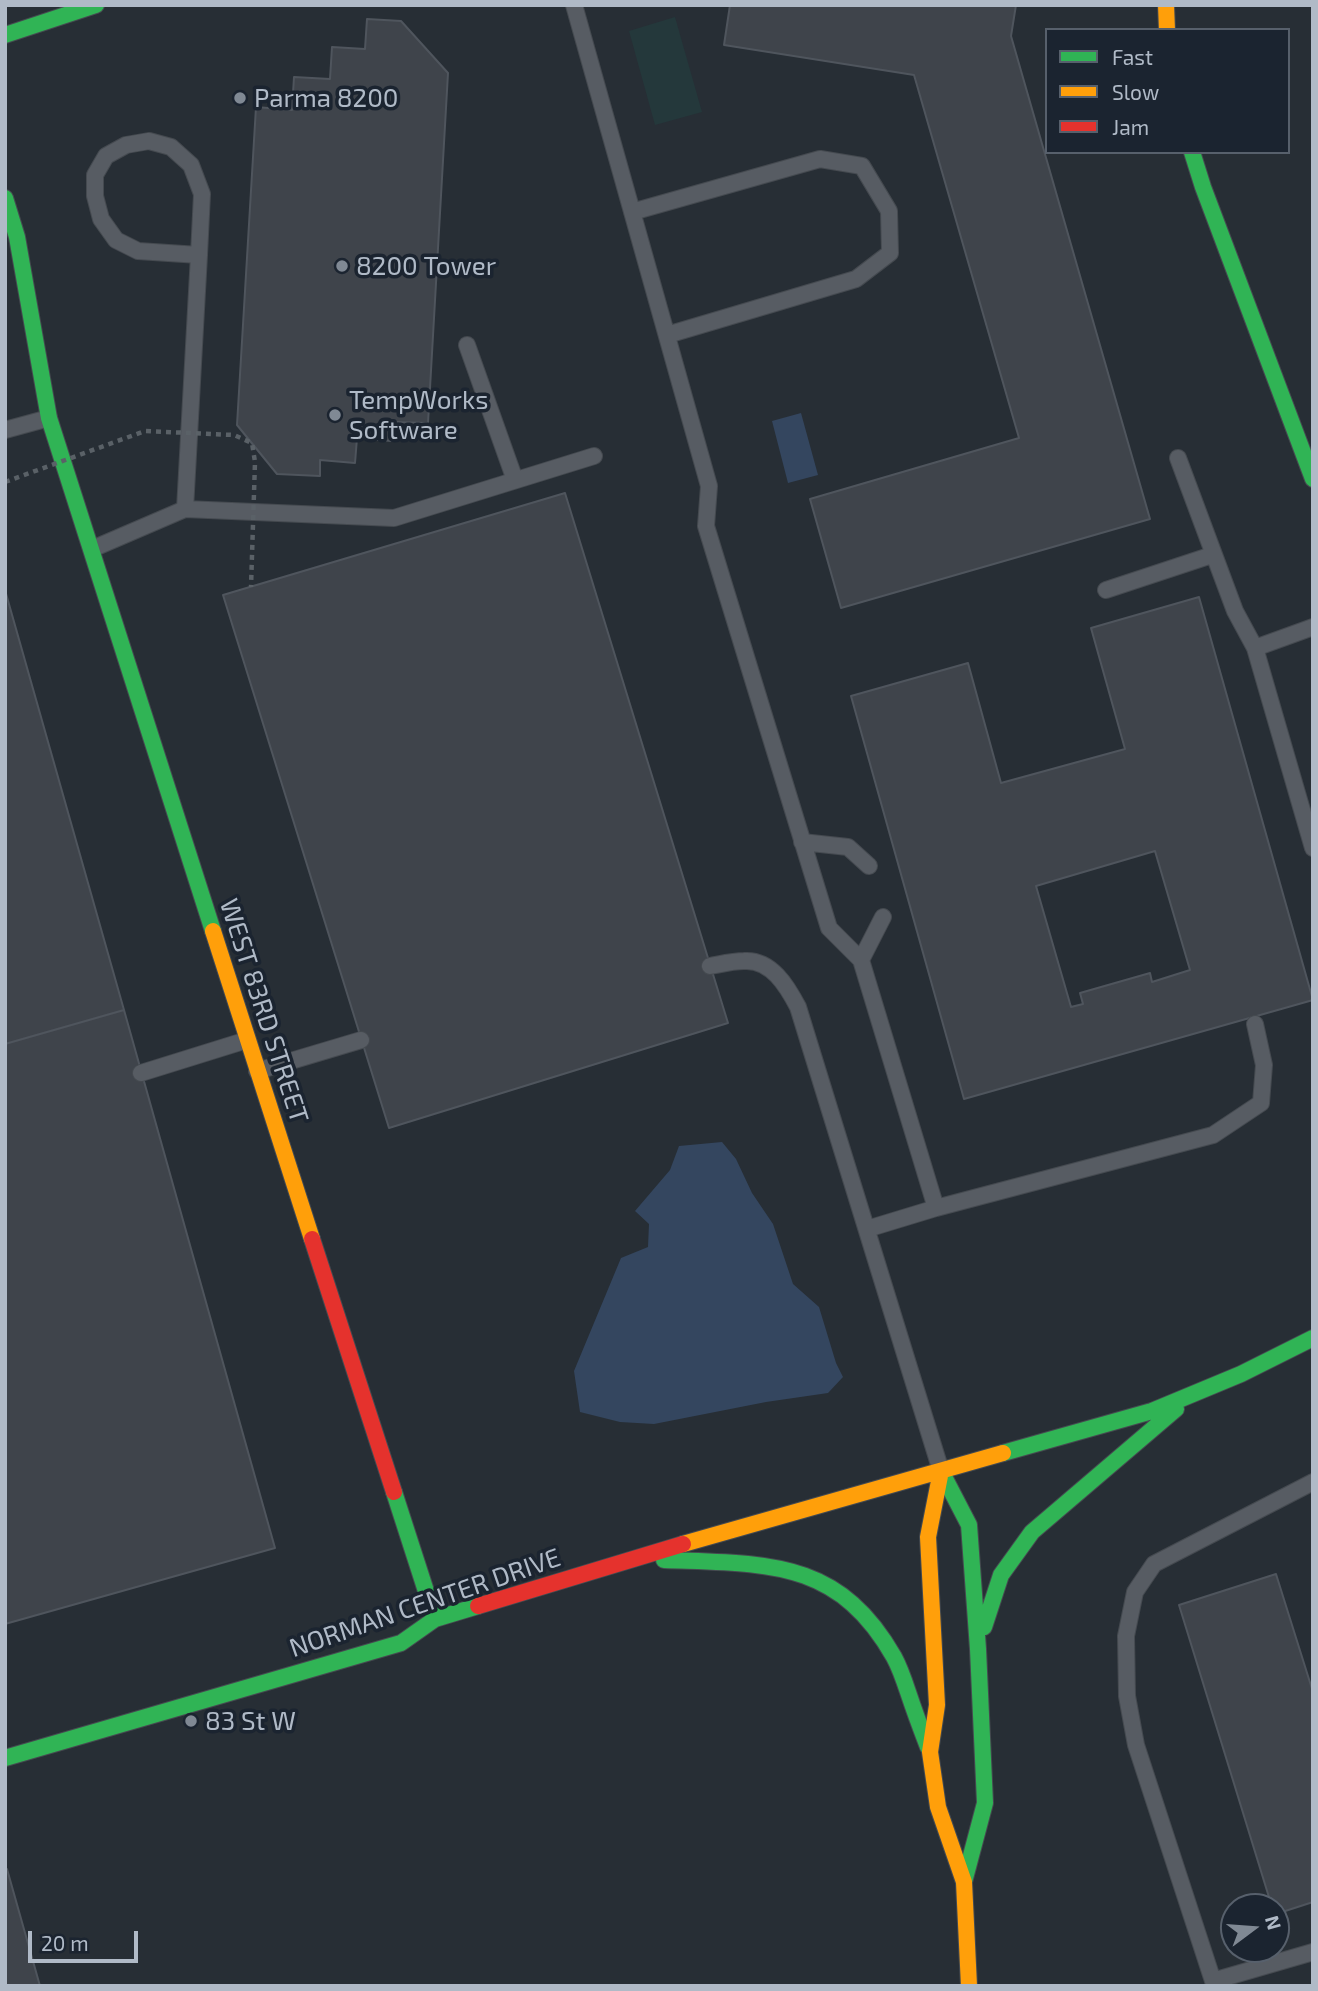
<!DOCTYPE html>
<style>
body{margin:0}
#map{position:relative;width:1318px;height:1991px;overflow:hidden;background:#272e35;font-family:"Exo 2",sans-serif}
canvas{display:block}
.frame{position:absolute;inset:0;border:7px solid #b0bac7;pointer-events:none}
.legend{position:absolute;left:1045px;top:28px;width:245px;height:126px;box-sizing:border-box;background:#1b2430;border:2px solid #57606c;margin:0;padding:9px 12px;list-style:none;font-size:21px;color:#b0bac7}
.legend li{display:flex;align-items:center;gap:14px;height:35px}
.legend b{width:35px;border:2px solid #57606c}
.north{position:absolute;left:1220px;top:1893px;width:70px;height:70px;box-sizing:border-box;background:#1b2430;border:2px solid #57606c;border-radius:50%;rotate:74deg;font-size:19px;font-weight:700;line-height:28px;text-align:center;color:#b0bac7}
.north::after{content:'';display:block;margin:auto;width:24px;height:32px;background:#808994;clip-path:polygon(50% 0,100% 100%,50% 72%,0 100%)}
.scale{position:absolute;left:28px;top:1931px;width:110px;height:32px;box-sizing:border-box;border:4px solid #b0bac7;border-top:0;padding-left:9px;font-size:21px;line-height:24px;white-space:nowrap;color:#b0bac7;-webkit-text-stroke:5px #1b2430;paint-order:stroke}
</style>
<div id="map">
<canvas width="1318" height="1991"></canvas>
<div class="frame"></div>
<ul class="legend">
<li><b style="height:9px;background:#30b455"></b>Fast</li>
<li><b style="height:9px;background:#ff9f0a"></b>Slow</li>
<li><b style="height:9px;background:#e5322d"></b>Jam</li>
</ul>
<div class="north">N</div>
<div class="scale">20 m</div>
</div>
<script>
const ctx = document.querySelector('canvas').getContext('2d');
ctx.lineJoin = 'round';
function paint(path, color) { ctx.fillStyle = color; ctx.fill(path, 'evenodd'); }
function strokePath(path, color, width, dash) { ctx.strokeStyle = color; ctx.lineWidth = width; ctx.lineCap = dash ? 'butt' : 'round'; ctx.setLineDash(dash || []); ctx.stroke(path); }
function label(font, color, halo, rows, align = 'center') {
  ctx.font = font + ' "Exo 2",sans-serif'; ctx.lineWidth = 7; ctx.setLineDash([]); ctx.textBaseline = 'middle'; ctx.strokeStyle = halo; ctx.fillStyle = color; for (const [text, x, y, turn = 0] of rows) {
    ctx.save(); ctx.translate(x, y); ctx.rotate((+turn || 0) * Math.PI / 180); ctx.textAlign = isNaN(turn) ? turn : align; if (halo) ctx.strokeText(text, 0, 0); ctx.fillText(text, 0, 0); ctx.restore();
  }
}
const green = new Path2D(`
 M675 17 702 112 655 125 629 31Z`);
const water = new Path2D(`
 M801 413 818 475 788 483 772 421Z
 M722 1142 736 1159 752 1193 773 1224 793 1284 819 1307 836 1363 843 1377 828 1393 766 1402 654 1424 620 1422 580 1412 574 1371 621 1258 648 1247 649 1224 635 1211 670 1170 679 1146Z`);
const building = new Path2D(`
 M730 5H1016L1011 36 1150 519 841 608 810 499 1019 438 914 75 724 45Z
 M367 19 401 21 448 73 428 423 392 422 391 441 357 438 355 463 320 460V476L277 474 237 425 256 107 292 110 294 77 330 79 332 47 365 49Z
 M565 493 728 1023 389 1128 223 595Z
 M5 590 124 1010 5 1044Z
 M1199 597 1313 1000 964 1099 851 696 968 663 1001 783 1125 749 1091 628ZM1155 851 1190 970 1152 982 1150 973 1080 993 1083 1004 1071 1007 1036 886Z
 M124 1010 275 1548 5 1624V1044Z
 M1276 1574 1313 1692V1902L1276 1914V1907H1272L1179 1605Z
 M5 1869H7L40 1986H5Z`);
const lane = new Path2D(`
 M574 5 709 486 706 526 829 928 861 960 936 1208
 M632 212 820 159 862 166 889 211 890 253 856 279 667 335
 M467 345 515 480
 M5 430 49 418
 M1178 458 1235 611 1255 648
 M185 509 394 518 594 456
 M92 549 185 509 199 255 202 194 191 165 171 147 149 141 126 145 106 156 95 175V196L101 219 116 240 138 251 199 255
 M1106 590 1212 555
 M1313 627 1255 648 1313 848
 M802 842 848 847 869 866
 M861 960 883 917
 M710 966C721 964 733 961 744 961 771 959 787 986 798 1007L941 1471
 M257 1071 361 1040
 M141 1073 247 1040
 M867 1229 936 1208 1213 1135 1261 1103 1264 1065 1255 1024
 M1313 1482 1154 1564 1135 1592 1126 1636 1127 1696 1136 1745 1213 1981 1313 1952`);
const fast = new Path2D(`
 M5 35 96 5
 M1192 152 1203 187 1313 479
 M5 198 17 237 49 418 213 931
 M1003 1453 1152 1411 1241 1374 1313 1338
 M941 1471 969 1525 978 1649 985 1803 964 1882
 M394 1492 435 1619
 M664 1560C765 1564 838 1558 894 1657 900 1668 904 1680 908 1692 914 1710 921 1729 928 1747
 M984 1627 1001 1575 1032 1532 1176 1409
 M5 1758 401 1643 435 1619 478 1606`);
const slow = new Path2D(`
 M1166 5 1167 30
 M213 931 312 1239
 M941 1471 928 1537 937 1705 930 1752 938 1807 964 1882 969 1986
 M683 1544 1003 1453`);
const jam = new Path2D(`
 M312 1239 394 1492
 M478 1606 683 1544`);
const pathBridge = new Path2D(`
 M5 482 145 431 234 435 252 443 255 462 251 587`);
const markers = [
 [240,98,7,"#808994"],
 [342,266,7,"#808994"],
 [335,415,7,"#808994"],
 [191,1721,7,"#808994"]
];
const poiNames = [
 ["Parma 8200",254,98],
 ["8200 Tower",356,266],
 ["TempWorks",349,400],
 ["Software",349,430],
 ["83 St W",205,1721]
];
const streetNames = [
 ["WEST 83RD STREET",264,1011,72],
 ["NORMAN CENTER DRIVE",425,1603,-19]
];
paint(green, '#24383b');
paint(water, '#34465f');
paint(building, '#3f444b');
strokePath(building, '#4f555d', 2);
strokePath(lane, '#454a50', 18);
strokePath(fast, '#454a50', 18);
strokePath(slow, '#454a50', 18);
strokePath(jam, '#454a50', 18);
strokePath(lane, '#575c63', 16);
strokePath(fast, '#30b455', 16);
strokePath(slow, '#ff9f0a', 16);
strokePath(jam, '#e5322d', 16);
strokePath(pathBridge, '#5a6167', 4.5, [5, 5]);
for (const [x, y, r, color] of markers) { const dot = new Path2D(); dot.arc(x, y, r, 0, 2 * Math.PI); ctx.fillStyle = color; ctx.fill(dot); strokePath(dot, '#1b2430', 2.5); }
label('26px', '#b0bac7', '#1b2430', poiNames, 'left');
label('26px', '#b0bac7', '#1b2430', streetNames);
</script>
